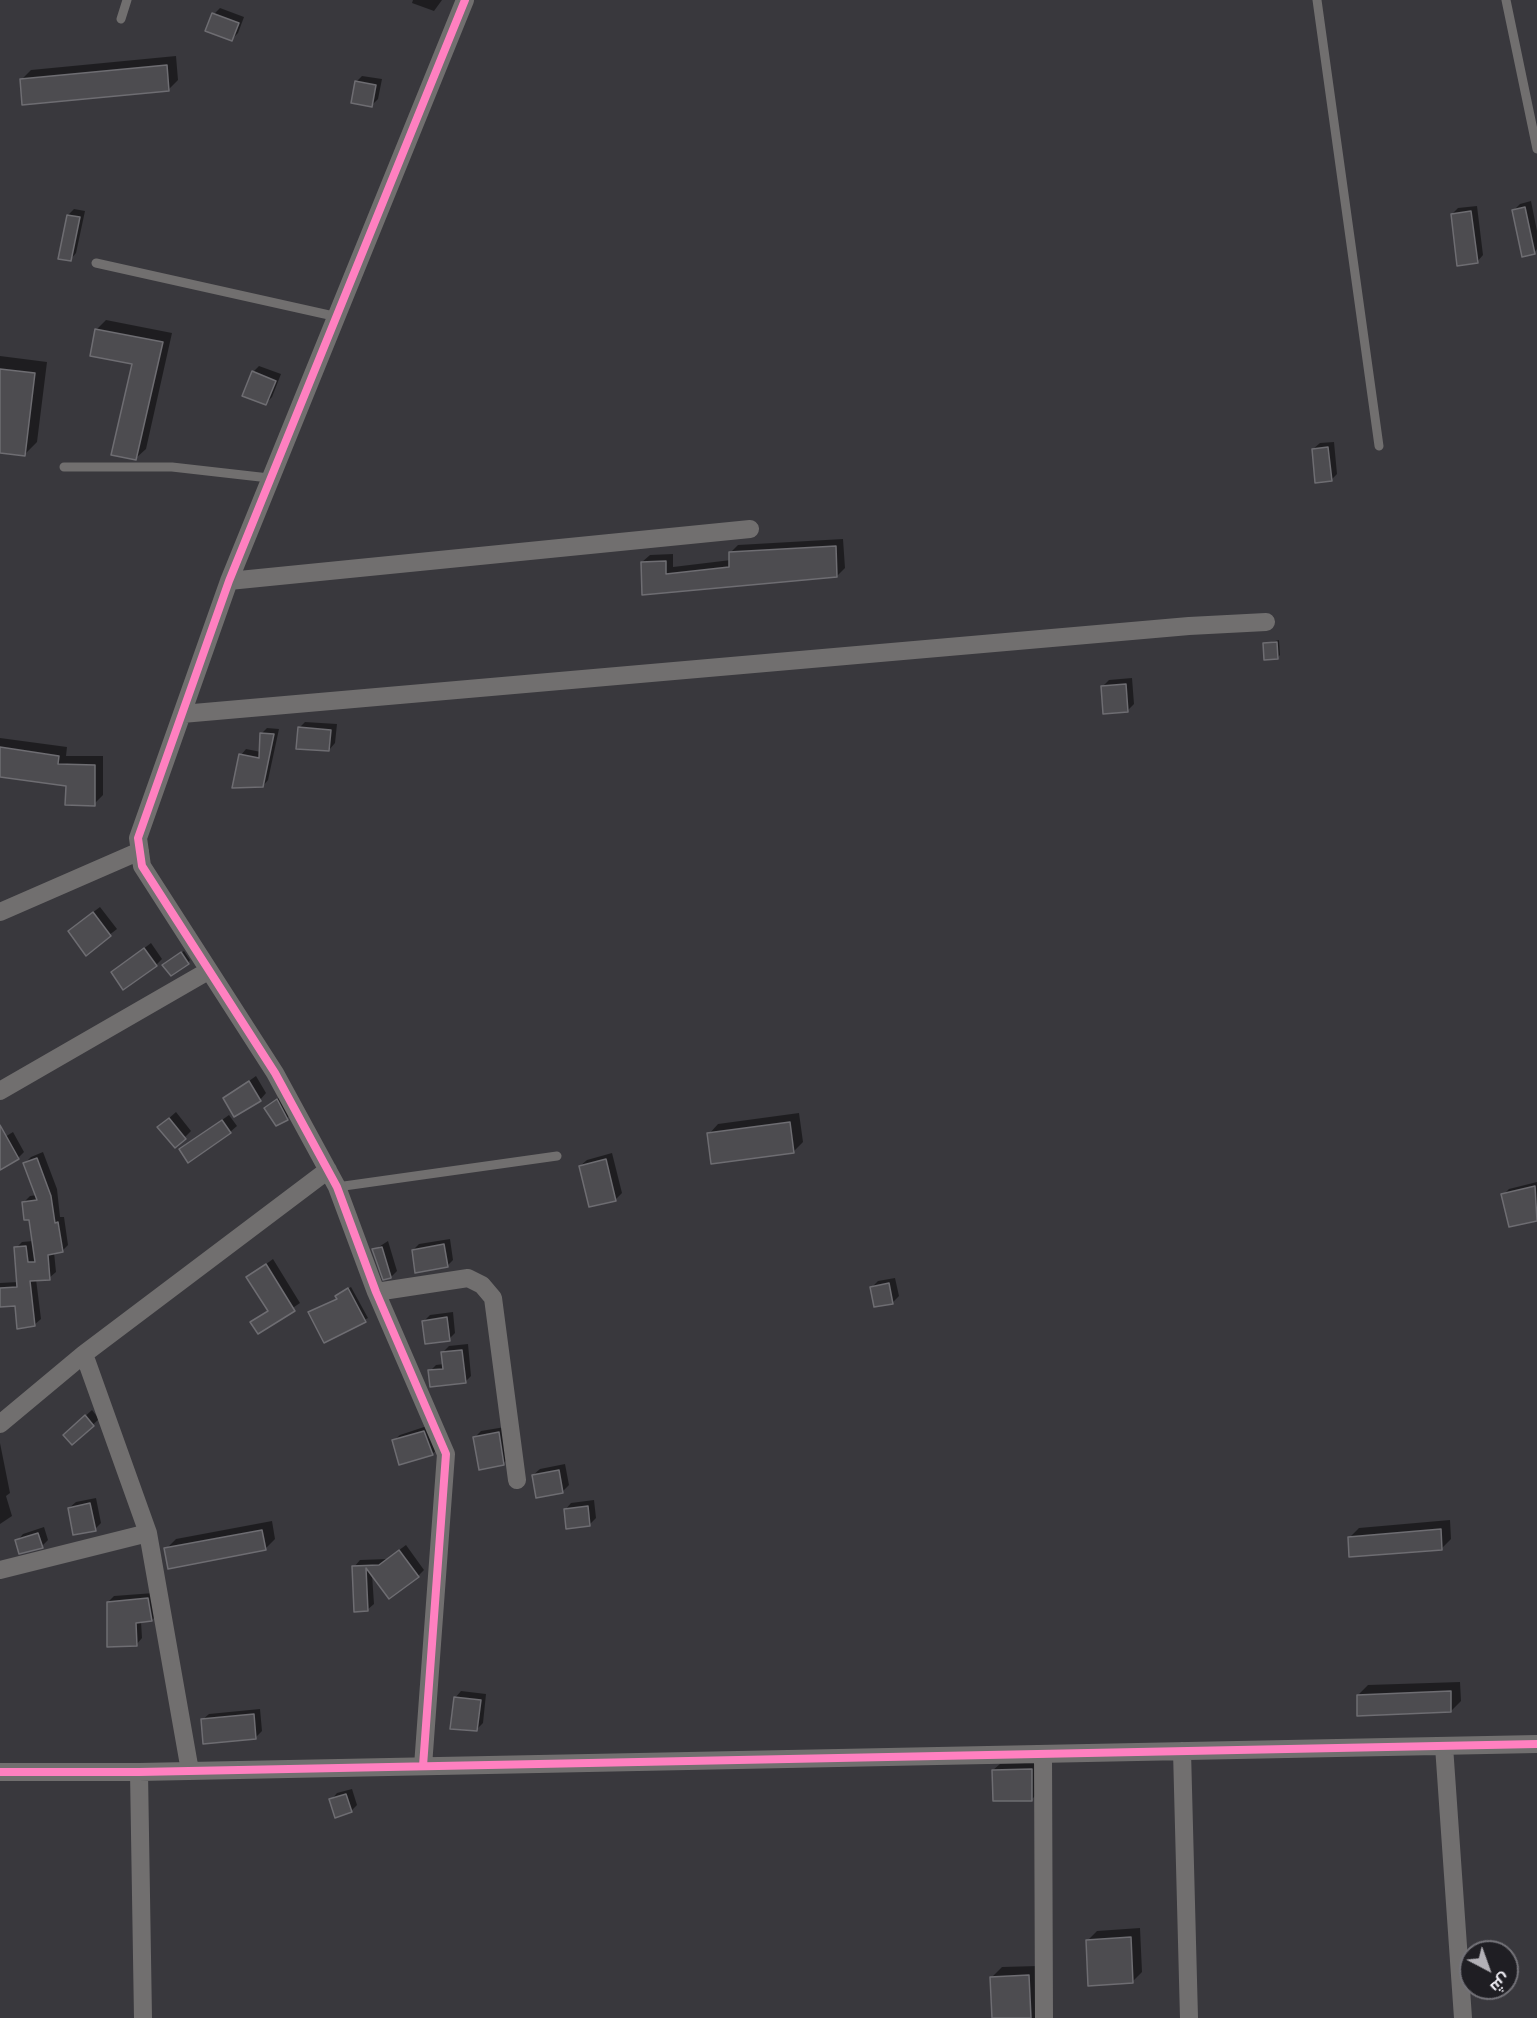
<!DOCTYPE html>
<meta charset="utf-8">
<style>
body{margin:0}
#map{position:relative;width:1537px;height:2018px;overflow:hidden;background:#39383d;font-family:"Sofia Sans Condensed",Cairo,sans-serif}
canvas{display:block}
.north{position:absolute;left:1459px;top:1940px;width:60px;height:60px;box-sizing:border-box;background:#1f1e23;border:2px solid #747379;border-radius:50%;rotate:139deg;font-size:16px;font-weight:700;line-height:24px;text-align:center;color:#f4f2f9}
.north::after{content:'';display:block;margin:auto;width:21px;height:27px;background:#b3b1b7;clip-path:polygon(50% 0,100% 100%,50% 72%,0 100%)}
</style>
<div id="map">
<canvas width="1537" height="2018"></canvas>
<div class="north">ش</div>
</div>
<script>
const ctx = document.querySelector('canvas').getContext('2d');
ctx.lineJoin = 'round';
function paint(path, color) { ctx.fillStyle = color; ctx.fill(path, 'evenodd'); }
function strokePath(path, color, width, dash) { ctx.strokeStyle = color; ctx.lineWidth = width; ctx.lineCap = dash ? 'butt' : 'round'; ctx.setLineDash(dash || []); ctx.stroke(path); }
const shadow = new Path2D(`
 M413 0H442L434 11 412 3Z
 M220 8 244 17 238 33 232 39 214 14Z
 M176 56 178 80 169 89 21 80 31 70Z
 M362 76 382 79 378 99 372 105 356 82Z
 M1531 201 1537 231V249L1534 253 1514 210 1520 204Z
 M1477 206 1483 255 1477 262 1452 214 1458 208Z
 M74 209 85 211 76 253 70 260 68 215Z
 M106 320 172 333 146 449 136 458 134 363 97 329Z
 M0 356 47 362 37 442 24 455 0 452Z
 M259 366 281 374 272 397 266 403 253 372Z
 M1334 442 1337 474 1331 480 1313 449 1320 443Z
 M843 539 845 568 837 576 643 594 642 562 650 555 673 554V567L731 560 730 553 738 545Z
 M1279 640 1280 655 1277 658 1264 644Z
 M1132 678 1134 704 1128 710 1103 686 1109 680Z
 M305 722 337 724 335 743 329 750 299 728Z
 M267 728 279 729 268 780 263 786 241 755 246 749 261 752V734Z
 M0 738 67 747 66 756H103V795L94 804 67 785 0 776Z
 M100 907 117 929 86 953 76 925Z
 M151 943 162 959 156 965 113 972Z
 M184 951 190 960 188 963 167 962Z
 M256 1076 266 1093 260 1100 225 1098Z
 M283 1094 293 1112 287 1118 266 1108Z
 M176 1112 191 1131 185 1137 159 1127Z
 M799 1113 803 1142 793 1152 709 1134 718 1124Z
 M229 1115 237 1126 230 1132 181 1149Z
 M13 1132 24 1152 18 1158 0 1163V1140Z
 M43 1152 57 1189 60 1217H64L68 1245 62 1251 54 1252 56 1272 49 1278 36 1279 41 1319 34 1325 16 1304 0 1305V1283L18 1282 16 1248 22 1242 33 1241 30 1218 24 1202 30 1196 37 1195 25 1163 31 1157Z
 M612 1153 622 1193 615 1200 580 1166 587 1160Z
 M1537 1182V1219L1510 1226 1503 1195 1509 1189Z
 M450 1239 453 1260 447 1266 413 1250 419 1244Z
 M388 1241 397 1271 391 1277 374 1250Z
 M273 1259 300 1303 258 1332 252 1322 269 1310 247 1278Z
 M895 1278 899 1296 893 1302 872 1287 878 1281Z
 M351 1287 368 1318 325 1341 310 1312 338 1298 340 1293Z
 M453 1312 455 1333 449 1339 424 1321 430 1315Z
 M468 1344 471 1376 465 1382 430 1371 436 1365 444 1364 442 1353 449 1346Z
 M92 1410 99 1419 73 1443 71 1429Z
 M430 1425 439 1448 432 1454 393 1441 400 1435Z
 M505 1427 509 1457 503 1464 475 1437 481 1431Z
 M0 1443 10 1493 6 1496 12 1516 0 1524Z
 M565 1464 569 1485 562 1492 533 1475 540 1469Z
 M96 1498 101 1523 95 1529 69 1508 76 1502Z
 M594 1500 596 1518 590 1524 565 1510 571 1503Z
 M1450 1520 1451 1539 1442 1548 1349 1538 1359 1528Z
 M272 1521 275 1539 265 1549H166L176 1539Z
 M44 1527 48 1540 42 1546 17 1541 23 1534Z
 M406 1545 424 1570 418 1576 372 1574 374 1604 367 1610 354 1567 360 1560 387 1559Z
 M154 1593 158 1614 152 1620 141 1621 142 1638 136 1645 108 1602 114 1596Z
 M1460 1682 1461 1701 1451 1711 1358 1695 1368 1685Z
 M461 1691 486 1694 483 1723 476 1730 455 1698Z
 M260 1709 262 1731 256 1737 202 1720 209 1714Z
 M1037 1763V1794L1031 1800 993 1770 1000 1764Z
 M352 1789 357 1805 351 1811 331 1800 337 1793Z
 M1140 1928 1142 1972 1132 1982 1087 1941 1097 1931Z
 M1038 1966 1040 2018H993L992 1977 1002 1967Z`);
const building = new Path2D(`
 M212 13 239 23 232 41 205 31Z
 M167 65 169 91 22 105 20 79Z
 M355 81 376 85 372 107 351 103Z
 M1525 207 1535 254 1522 257 1512 210Z
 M1471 211 1478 263 1457 266 1451 214Z
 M67 215 80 217 71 261 58 259Z
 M95 329 163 342 136 460 111 455 132 364 90 356Z
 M0 369 35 373 25 456 0 453Z
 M252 371 276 381 266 405 242 396Z
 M1328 447 1332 481 1315 483 1312 449Z
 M836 546 837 577 642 595 641 562 666 561V574L729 567V552Z
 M1277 642 1278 659 1264 660 1263 643Z
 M1126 684 1128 712 1103 714 1101 686Z
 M298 727 331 730 329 751 296 749Z
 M260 733 274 734 263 787 232 788 239 754 259 758Z
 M0 747 59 756 58 764 95 765V806L65 805 66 786 0 777Z
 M93 912 111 936 86 956 68 931Z
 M144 948 157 966 123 990 111 972Z
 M181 952 189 964 171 976 162 965Z
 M249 1081 261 1101 234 1117 223 1098Z
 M277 1099 288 1120 276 1126 264 1108Z
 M169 1118 186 1139 175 1148 157 1127Z
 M222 1120 231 1133 188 1163 179 1149Z
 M790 1122 794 1153 711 1164 707 1133Z
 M0 1125 19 1159 0 1170Z
 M37 1158 51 1196 55 1223 58 1222 63 1252 48 1255 50 1280 30 1281 35 1326 17 1329 15 1306 0 1307V1288L17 1287 14 1247 26 1246 28 1262H35L29 1220H24L22 1202 37 1200 23 1163Z
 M606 1159 616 1201 589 1207 579 1166Z
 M1535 1186 1537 1221 1509 1227 1501 1194Z
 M444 1244 448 1267 415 1273 412 1250Z
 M382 1247 391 1277V1278L383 1280 372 1249Z
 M266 1264 295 1311 258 1334 250 1322 268 1311 246 1277Z
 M889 1283 893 1304 874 1307 870 1287Z
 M348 1288 366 1322 324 1343 308 1312 337 1299 335 1296Z
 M447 1317 450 1341 425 1344 422 1321Z
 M462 1350 466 1383 430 1387 428 1370 443 1369 441 1352Z
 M85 1415 94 1426 72 1445 63 1435Z
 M424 1431 433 1455 399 1465 392 1440Z
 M499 1432 504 1465 479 1470 473 1437Z
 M559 1470 563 1493 536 1498 532 1475Z
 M90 1503 96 1531 73 1535 68 1508Z
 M588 1506 590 1526 566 1529 564 1509Z
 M1441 1529 1442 1550 1349 1557 1348 1537Z
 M262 1530 266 1550 168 1569 164 1548Z
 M38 1533 43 1548 19 1554 15 1540Z
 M399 1550 419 1577 389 1599 366 1568 368 1611 354 1612 352 1566 379 1565Z
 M148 1598 152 1621 136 1623 137 1646 107 1647V1602Z
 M1451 1691V1712L1357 1716V1695Z
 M454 1697 481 1700 477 1731 450 1729Z
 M254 1714 256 1739 203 1744 201 1719Z
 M1032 1769V1801H993L992 1770Z
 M346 1794 352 1812 335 1818 329 1799Z
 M1131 1937 1133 1983 1088 1986 1086 1940Z
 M1029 1975 1031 2018H992L990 1977Z`);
const service = new Path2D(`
 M1317 0 1379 446
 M1506 0 1537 149
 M121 19 127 0
 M96 263 338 317
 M64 467H172L269 478
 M337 1187 557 1156`);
const minor = new Path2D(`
 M229 581 750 529
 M182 714 1189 626 1266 622
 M0 912 140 851
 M0 1091 208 971
 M376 1292 468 1278 482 1285 493 1298 517 1480
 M84 1354 148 1533 190 1771
 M0 1424 84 1354 328 1170
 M0 1570 148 1533
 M1444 1746 1463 2018
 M1182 1751 1189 2018
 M1043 1754 1044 2018
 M423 1766 446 1454 376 1292 337 1187 275 1073 142 866 138 838 229 581 465 0
 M0 1772H139L1537 1744
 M139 1772 143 2018`);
const cycleway = new Path2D(`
 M423 1766 446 1454 376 1292 337 1187 275 1073 142 866 138 838 229 581 465 0
 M0 1772H139L1537 1744`);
paint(shadow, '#0007');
paint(building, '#4d4c50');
strokePath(building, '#6e6d72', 1.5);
strokePath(service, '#716f6f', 9);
strokePath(minor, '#716f6f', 18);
strokePath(cycleway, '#ff80c0', 8);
</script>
